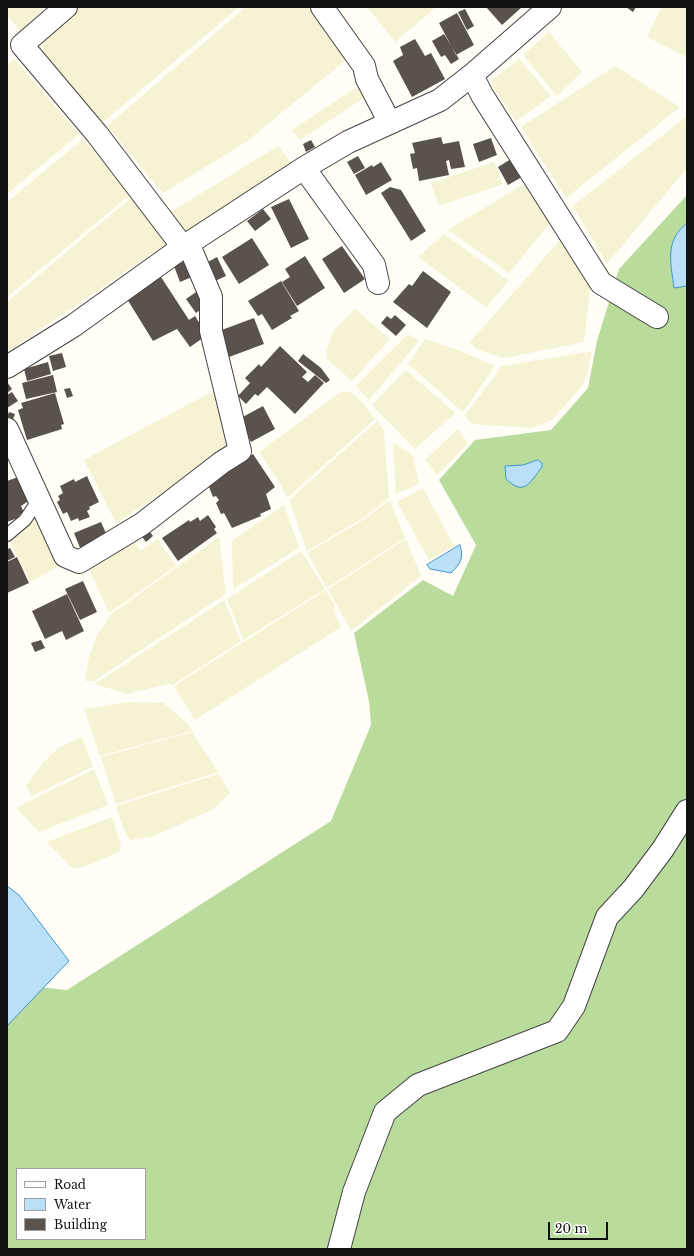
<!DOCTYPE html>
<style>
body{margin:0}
#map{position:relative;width:694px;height:1256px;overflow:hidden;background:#fffdf5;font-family:"Libre Baskerville",serif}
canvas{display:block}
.frame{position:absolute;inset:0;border:8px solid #111;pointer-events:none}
.legend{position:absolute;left:16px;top:1168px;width:130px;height:72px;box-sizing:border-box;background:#fff;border:1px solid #a0a0a0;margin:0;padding:5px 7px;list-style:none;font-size:12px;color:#111}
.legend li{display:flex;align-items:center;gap:8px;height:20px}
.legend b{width:20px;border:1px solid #a0a0a0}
.scale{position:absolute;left:548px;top:1222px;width:60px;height:18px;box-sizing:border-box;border:2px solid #111;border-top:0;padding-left:5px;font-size:12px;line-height:14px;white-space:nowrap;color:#111;-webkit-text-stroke:3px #fff;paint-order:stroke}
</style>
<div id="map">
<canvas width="694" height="1256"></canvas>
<div class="frame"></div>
<ul class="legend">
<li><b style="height:5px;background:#fff"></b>Road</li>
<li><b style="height:11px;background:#b9e0f7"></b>Water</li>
<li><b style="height:11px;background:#5a524d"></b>Building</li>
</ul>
<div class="scale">20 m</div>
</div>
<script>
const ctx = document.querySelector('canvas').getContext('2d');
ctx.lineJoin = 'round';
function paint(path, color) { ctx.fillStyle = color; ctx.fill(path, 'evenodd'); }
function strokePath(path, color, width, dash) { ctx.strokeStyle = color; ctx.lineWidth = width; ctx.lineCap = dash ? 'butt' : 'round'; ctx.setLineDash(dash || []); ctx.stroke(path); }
const farmland = new Path2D(`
 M7 7H45L20 31 7 15Z
 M78 7H239L102 123 44 60 42 37Z
 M246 7H314L352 55 246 142 163 193 107 126Z
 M367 7H436L395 42Z
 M662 7H687L686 57 647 37Z
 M549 32 582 72 557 96 523 55Z
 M14 59 79 134 7 194V65Z
 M519 59 551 96 516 121 492 86 493 79Z
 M615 66 680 107 566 198 521 127Z
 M360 85 367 96 300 140 292 130Z
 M687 116V168L607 264 573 206Z
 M83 139 131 194 7 297V202Z
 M278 146 291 163 183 234 169 213Z
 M494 162 503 184 439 206 431 183Z
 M524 184 555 217 509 273 448 230Z
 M133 196 166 244 7 352V302Z
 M444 234 509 281 486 307 418 257Z
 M561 239 591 281 584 342 504 358 476 349 470 342Z
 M355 309 390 339 352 381 326 358 327 349 333 331Z
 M408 334 419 341 369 400 356 386Z
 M425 339 458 350 495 366 463 412 408 364Z
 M592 351 588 371 582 386 552 420 531 428 472 424 465 415 502 366Z
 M406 370 455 413 415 449 372 405Z
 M221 387 234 446 116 523 84 460Z
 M345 391 352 393 362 402 375 419 287 498 280 483 259 452 341 392Z
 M377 421 384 431 389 498 363 518 307 551 289 500Z
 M458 429 468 443 437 475 425 460Z
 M395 443 413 456 419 484 396 494 393 445Z
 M423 488 454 546 429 560 397 502Z
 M390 500 405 538 327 588 307 553 363 520Z
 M284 505 299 548 233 589 232 541Z
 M36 511 64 563 30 582 10 541 28 523Z
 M132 536 140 551 158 539 176 566 109 613 86 562Z
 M219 537 226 594 94 681H85L89 657 97 635 106 623 110 615Z
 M406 539 421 576 351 631 328 589Z
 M301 551 325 589 243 640 227 599Z
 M326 590 335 606 333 610 341 627 195 720 174 686Z
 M224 600 241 641 173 685 168 684 127 694 95 684Z
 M130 702 164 703 188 724 192 731 100 756 84 709Z
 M192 732 218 772 116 804 101 757Z
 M82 737 93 767 32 796 26 786 43 763 59 747Z
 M94 769 108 805 39 832 16 808Z
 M219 774 230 793 212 810 151 837 130 840 124 830 116 806Z
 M112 817 121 845 120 851 96 862 79 868 71 867 47 842Z`);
const forest = new Path2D(`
 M687 195V1249H7V984L67 990 331 821 371 725 369 701 354 633 423 580 453 596 476 545 439 480 475 440 551 430 588 388 597 341 619 269ZM17 1169H145V1239H17Z`);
const water = new Path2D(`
 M687 223V286L674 288C671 263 664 241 687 223Z
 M538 460 542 463V467C530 482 525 497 506 479L505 466 523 465Z
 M460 545C464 558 461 563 451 573L430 569 427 565Z
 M7 886 19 895 69 961 7 1026Z`);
const building = new Path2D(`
 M486 7H522L502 25Z
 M626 7H636L633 12Z
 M465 9 474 26 467 30 458 12Z
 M457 13 474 45 456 55 439 23Z
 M444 34 459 59 451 64 445 55 441 57 432 41Z
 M415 39 425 56 431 53 445 79 412 97 393 61 403 55 400 47Z
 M441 137 443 144 459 141 465 167 451 169 449 160 446 161 449 175 419 181 417 168 413 169 410 154 415 153 412 143Z
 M491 138 497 155 479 162 473 144Z
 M311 140 315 147 306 152 303 144Z
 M358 156 365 168 354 174 347 162Z
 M511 159 522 177 508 185 498 167Z
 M381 162 392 180 366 195 355 175 372 165 373 167Z
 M390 187 401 190 426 231 411 241 381 193Z
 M289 199 309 239 291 248 271 207Z
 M263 209 271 219 255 231 247 221Z
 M252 238 269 265 239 284 222 257Z
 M342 246 365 279 344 293 322 259Z
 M305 256 325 288 297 306 282 282 290 277 285 269Z
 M217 257 226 276 215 281 206 263Z
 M188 260 194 276 180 282 174 266Z
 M423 271 451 292 427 328 393 302 409 284 412 286Z
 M161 277 189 320 195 316 207 335 190 347 177 329 153 341 127 299Z
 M281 281 299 311 290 316 292 318 272 330 262 314 258 316 248 301Z
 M199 290 208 304 196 313 186 299Z
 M395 315 406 325 396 336 381 323 387 316 391 319Z
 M254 318 264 344 229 357 219 331Z
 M280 346 307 372 302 377 308 382 315 375 324 383 295 414 267 387 258 396 255 394 246 404 238 396 250 383 245 378 259 364 261 367Z
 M62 353 66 367 53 371 49 356Z
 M303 354 321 368 330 380 326 383 298 361Z
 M48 362 51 374 27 381 24 369Z
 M53 375 57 392 26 399 22 383Z
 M7 382 12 389 7 393Z
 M70 388 73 396 67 398 64 389Z
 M12 392 18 401 7 408V395Z
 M55 393 64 424 61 425 62 429 27 440 18 410 23 408 21 403Z
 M263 406 275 429 251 442 239 419Z
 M9 412 15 414 13 419 7 417Z
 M253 454 275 487 266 494 271 509 260 514 261 516 232 528 224 513 221 514 216 503 219 500 216 496 213 497 207 482Z
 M87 476 99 502 89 507 90 509 87 511 90 517 79 521 78 518 71 521 67 512 63 514 57 502 60 500 58 496 63 493 60 486 74 479 75 482Z
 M18 477 30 500 21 506 24 513 19 515 20 517 7 522V481Z
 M208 515 216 527 214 529 217 533 178 561 162 538 189 520 190 522 198 517 200 521Z
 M101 522 108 538 81 550 74 533Z
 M147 528 153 536 146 542 140 534Z
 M10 548 15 557 7 561V549Z
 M17 557 29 583 7 593V562Z
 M83 581 97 612 80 620 65 589Z
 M67 594 84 631 66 640 62 631 45 639 32 611Z
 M41 640 45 648 35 652 31 643Z`);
const lane = new Path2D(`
 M7 535 25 520 39 499`);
const street = new Path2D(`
 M66 7 22 45 97 134 183 247
 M322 7 364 66 367 79 390 123
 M472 75 482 95 601 283 657 317
 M304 168 374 265 378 283
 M7 367 73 326 183 247 304 168 348 142 440 100 472 75 550 7
 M7 429 65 556 79 562 142 524 221 463 240 451 211 331V297L188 243
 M339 1249 354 1192 385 1112 418 1085 557 1031 574 1006 607 917 633 889 663 849 687 811`);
paint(farmland, '#f6f3d4');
paint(forest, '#b9dc9c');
paint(water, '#b9e0f7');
strokePath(water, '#3f96cf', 1);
paint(building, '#5a524d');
strokePath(lane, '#444', 14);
strokePath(street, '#444', 24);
strokePath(lane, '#fff', 12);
strokePath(street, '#fff', 22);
</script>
